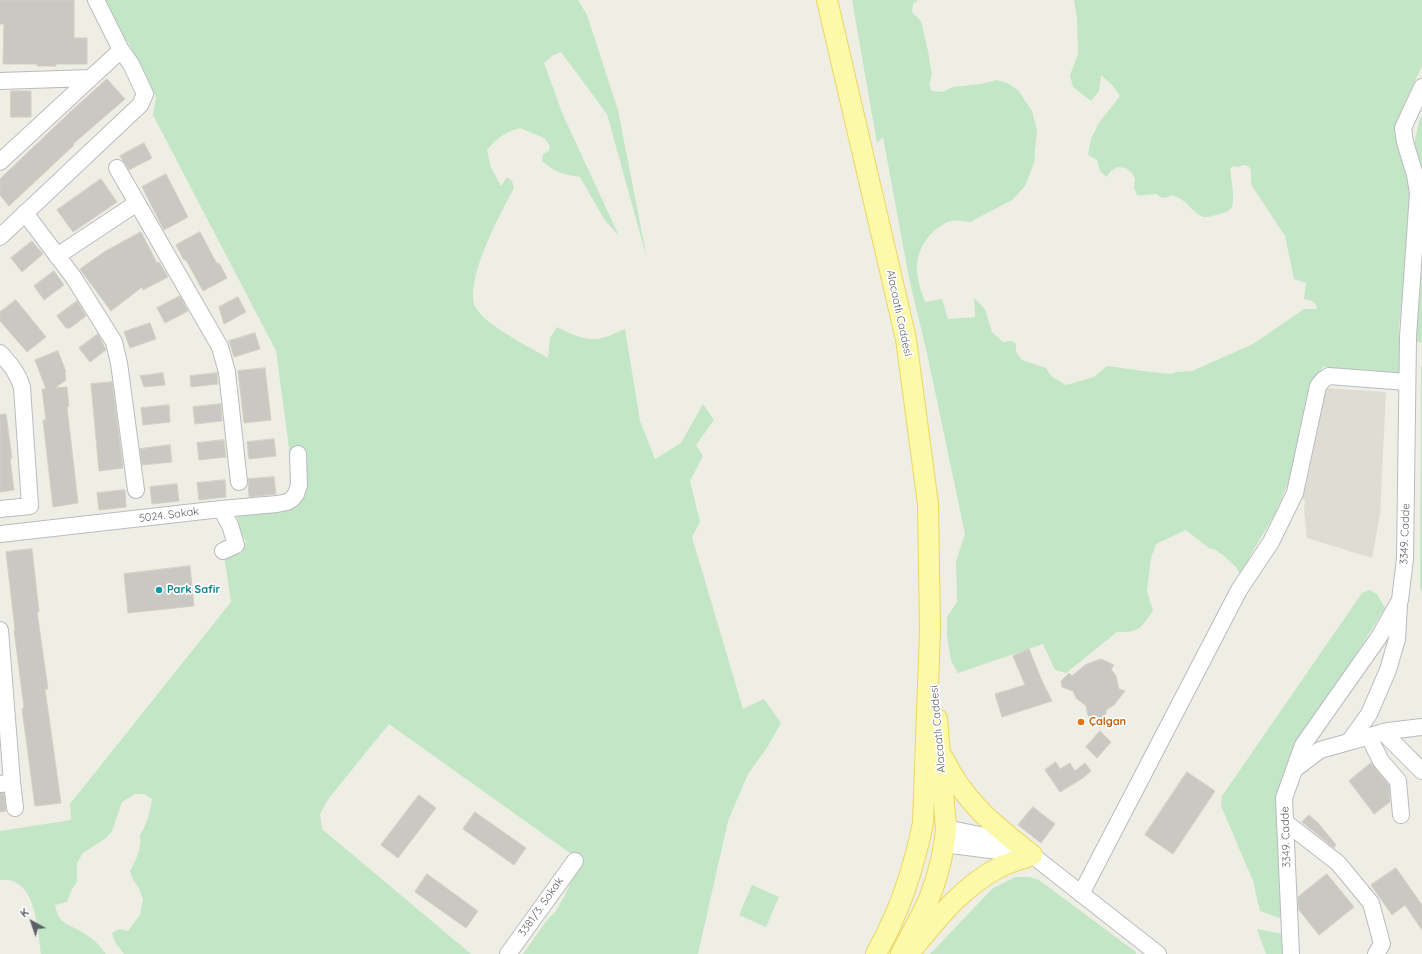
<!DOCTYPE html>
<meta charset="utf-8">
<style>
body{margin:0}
#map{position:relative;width:1422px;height:954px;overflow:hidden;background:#efeee5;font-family:Quicksand,sans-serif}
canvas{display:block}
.north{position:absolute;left:12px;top:902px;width:40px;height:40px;-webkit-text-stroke:3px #fff;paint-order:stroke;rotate:320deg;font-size:11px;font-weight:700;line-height:16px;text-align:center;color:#5c5f65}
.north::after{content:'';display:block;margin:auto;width:14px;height:18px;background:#5c5f65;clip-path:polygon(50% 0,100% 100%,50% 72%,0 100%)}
</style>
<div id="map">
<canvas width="1422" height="954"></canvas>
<div class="north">K</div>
</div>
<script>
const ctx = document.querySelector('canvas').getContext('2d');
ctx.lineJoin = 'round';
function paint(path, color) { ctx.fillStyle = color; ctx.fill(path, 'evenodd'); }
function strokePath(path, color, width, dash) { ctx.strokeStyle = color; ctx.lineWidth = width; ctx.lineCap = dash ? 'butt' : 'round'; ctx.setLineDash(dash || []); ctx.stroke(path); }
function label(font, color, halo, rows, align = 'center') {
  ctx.font = font + ' Quicksand,sans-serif'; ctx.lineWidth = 3.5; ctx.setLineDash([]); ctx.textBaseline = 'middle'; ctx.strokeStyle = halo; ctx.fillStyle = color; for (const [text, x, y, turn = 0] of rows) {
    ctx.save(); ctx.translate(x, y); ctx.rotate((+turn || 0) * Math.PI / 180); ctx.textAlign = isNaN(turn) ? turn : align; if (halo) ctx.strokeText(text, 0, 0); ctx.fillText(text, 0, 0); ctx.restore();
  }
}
const education = new Path2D(`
 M1325 388 1386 392 1380 515 1372 558 1307 538 1304 510 1305 499H1302L1303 486H1306Z`);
const green = new Path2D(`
 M103 0H578L587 15 618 110 647 259 607 114 561 52 552 56 544 63 563 115 619 236 604 219 580 177C563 174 556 173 542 161L543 154 549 151 550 146 544 138 520 128C504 133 498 137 487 150L491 167 501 186 507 177 512 181 514 188C501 213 463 281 476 308 484 324 531 348 548 358L550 338 557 327C568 332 580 339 592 339 603 340 615 333 625 329L640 421 655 459 681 443 703 404 714 420 696 445 703 456 690 481 700 522 692 537 743 709 764 699 781 723 768 746 748 774 728 821 698 954H523L547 920 556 911 565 895 580 860 577 853H570L389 724 329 798 320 814 322 829 471 954H124L115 942 112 933 119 929 128 931 140 915 143 899 139 888 133 880 130 871C136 860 142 848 140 835 147 824 150 813 152 799L144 794H135L122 802 112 831 106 838 83 853 77 863V882L72 889 67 902 55 905C58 926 71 924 85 934 94 939 100 946 106 954H41C38 930 36 875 0 880V831L71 820 70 804 231 602 224 556 242 553 246 541 236 529 239 512 298 505 304 496 303 465C308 462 308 459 306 453L304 452 291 453 290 455 276 351 153 115 156 97 128 42 120 36Z
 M852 0H918L913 4 912 12 921 21 928 51 932 75 929 84 932 91 942 92 953 87 981 84 997 80 1007 83 1018 90 1032 111 1037 130 1034 163 1025 186 1012 200 970 222C962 221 953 219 946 223 930 230 918 248 917 265 916 277 921 290 925 302L942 299 948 319 975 317 974 298 985 309 992 332 1003 342 1012 341 1016 344V352L1022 360 1046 368 1051 376 1066 385 1094 377 1107 366 1151 372 1171 374 1177 372 1192 371 1253 344 1304 309H1317C1316 301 1311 300 1304 299L1306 283 1294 279 1285 236 1256 192 1251 184V170L1248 166 1244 165 1238 167 1233 166 1230 169C1231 177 1236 203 1231 208 1228 212 1222 213 1217 215 1211 216 1205 219 1199 215 1188 207 1187 200 1172 195L1166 198 1160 197 1157 194C1150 194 1144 196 1137 195L1134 187 1135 179 1132 173 1126 168 1118 167 1111 171 1106 177 1100 171 1097 160 1088 155 1091 139 1098 124 1120 96 1113 86 1101 75 1099 91 1091 101 1073 87 1070 75 1078 54 1077 19 1074 0H1422V66L1401 111 1398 133 1412 195 1399 328 1400 373 1323 367 1314 381 1302 434 1289 481 1275 514 1251 554 1241 576 1236 567 1223 555 1214 549 1209 548 1186 530 1156 544 1151 558 1147 591 1153 611C1140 628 1140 633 1117 632L1066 673 1055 670 1043 644 958 673 951 661 947 635V617L957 602 956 561 965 534 928 358 909 278 883 137 877 143Z
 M1422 116V182L1413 148 1420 118Z
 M1422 268V343L1416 341Z
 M1422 366V593L1420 587 1421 367Z
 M1369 590 1377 594 1385 608 1296 750 1276 806 1282 919 1260 911 1253 881 1221 806 1222 796 1362 593Z
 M1015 877H1029L1039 880 1136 952V954H930L992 889Z
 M752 885 779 897 766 927 739 915Z
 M1257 929 1283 934 1284 954H1266Z`);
const building = new Path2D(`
 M0 0H74V38H87V64H56V66H37V64H3L4 24H0Z
 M107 79 125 99 73 144 74 145 9 206 0 195V179L67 115Z
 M11 91H31V117H11Z
 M144 143 152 158 129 170 120 156Z
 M166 174 188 217 164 230 142 187Z
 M101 179 117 202 73 232 57 210Z
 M141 232 157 263 159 262 168 277 143 290 142 287 111 311 80 269 104 252Z
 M200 232 217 264 219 263 227 278 203 291 186 260H184L176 245Z
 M32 241 43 254 22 272 11 258Z
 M54 271 64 285 44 300 34 286Z
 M180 296 188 311 165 323 157 308Z
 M238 297 246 312 224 324 219 307Z
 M16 300 46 337 27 352 0 321V312Z
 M77 301 86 316 70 328H66L57 316Z
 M150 323 156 339 130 348 124 332Z
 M255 333 260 349 234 357 229 341Z
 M98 334 106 350 90 362 79 348Z
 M58 351 66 372H65L66 380 55 388 67 387 69 406 67 407 78 503 53 507 43 420H46L42 389H46L35 360Z
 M265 368 271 420 244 423 238 371Z
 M163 373 165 385 144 387 140 376Z
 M217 373 218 384 191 387 190 376Z
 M112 382 123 468 99 471 91 384Z
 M221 404 222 421 195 424 193 407Z
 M169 405 170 422 143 425 141 408Z
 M6 414 12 458H10L14 490 0 492V415Z
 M274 439 276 456 249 459 247 442Z
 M224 440 226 457 199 460 197 443Z
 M170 445 172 462 142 465 140 449Z
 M274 477 276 494 249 497 248 479Z
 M225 480 226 497 199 500 197 483Z
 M177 484 179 501 152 504 150 487Z
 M125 490 126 507 99 510 97 493Z
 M32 549 39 612H37L48 689H45L61 803 35 806 22 709 24 708 14 630H15L6 552Z
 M190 566 194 606 128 613 124 574Z
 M1029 649 1042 681 1052 701 1002 717 995 694 1025 685 1013 656Z
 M1101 659 1114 665 1111 669 1116 676 1119 689 1125 691 1114 705 1106 710V713L1103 718 1097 722 1088 716 1086 706 1076 698 1073 691 1062 687 1061 681 1069 673 1072 676 1085 665Z
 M1100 731 1111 742 1097 758 1086 747Z
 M1056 762 1060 769 1070 763 1075 771 1085 763 1091 771 1083 778 1060 792 1045 770Z
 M1371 763 1389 785 1390 802 1374 814 1349 781Z
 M1187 772 1215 791 1173 854 1145 835Z
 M0 793H4L6 811 0 812Z
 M419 795 436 808 398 858 381 845Z
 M1033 807 1055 824 1041 843 1018 825Z
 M475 812 526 848 514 865 463 829Z
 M1309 815 1319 824 1336 845 1334 848 1302 822Z
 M1396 868 1422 905V930L1405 905 1392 915 1371 885Z
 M427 874 478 911 466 928 415 892Z
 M1327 874 1354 907 1319 935 1299 910 1298 897Z`);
const minor = new Path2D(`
 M0 81 90 78
 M0 162 121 50
 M117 168 220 347 227 372 239 482
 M25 213 74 278 114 342 119 363 136 490
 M0 237 140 105 145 94 131 64 121 50 96 0
 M57 256 137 203
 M0 353C11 365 17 372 22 387L30 506 0 509
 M221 509 230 525 236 545 223 551
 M0 534 221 509 277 504 287 502 292 499 296 494 299 485 298 454
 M0 630 12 782 0 784
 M1383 732 1422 771
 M1369 737 1381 761 1398 781 1401 815
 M1349 742 1369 714 1388 670 1397 639 1399 605
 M1295 769 1320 750 1388 731 1422 727
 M12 782 15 808
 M1285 822 1338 863 1371 903 1382 944 1376 954
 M946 828 999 839 1032 855 1158 954
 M944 844 1021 854
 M1081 894 1239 590 1271 542 1295 493 1318 386 1323 380 1329 376 1407 382
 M508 954 575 861
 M1291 954 1284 798 1303 745 1379 637 1400 600 1405 559 1408 337 1418 193 1415 175 1405 142 1403 128 1422 87`);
const major = new Path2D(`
 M827 0 906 339 928 504 930 631 923 823C916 857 906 892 891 924 887 934 881 944 876 954
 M943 758C966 804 993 824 1032 855
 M916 945C940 915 965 885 1000 867 1010 862 1022 859 1032 855
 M901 954C908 940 916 926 923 912 935 888 944 855 946 828L937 719`);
const markers = [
 [159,590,4,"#0f9aa8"],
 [1081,722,4,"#e8710a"]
];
const streetNames = [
 ["Alacaatlı Caddesi",899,313,78],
 ["5024. Sokak",169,515,-7],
 ["3349. Cadde",1405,534,-88],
 ["Alacaatlı Caddesi",938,729,-95],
 ["3349. Cadde",1286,837,-92],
 ["3381/3. Sokak",541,907,-55]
];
const cultureNames = [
 ["Park Safir",167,590]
];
const foodNames = [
 ["Çalgan",1089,722]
];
paint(education, '#dfddd3');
paint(green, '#c2e6c6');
paint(building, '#cac8c2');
strokePath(building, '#d3d0c3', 1);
strokePath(minor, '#b9bbc0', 18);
strokePath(major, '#eed65e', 22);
strokePath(minor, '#fff', 16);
strokePath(major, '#fdf9ab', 20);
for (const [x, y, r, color] of markers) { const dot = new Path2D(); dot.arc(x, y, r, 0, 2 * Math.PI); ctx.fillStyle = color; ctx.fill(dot); strokePath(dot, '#fff', 1.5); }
label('11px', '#5c5f65', '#fff', streetNames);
label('bold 11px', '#0d838f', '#fff', cultureNames, 'left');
label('bold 11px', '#c56008', '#fff', foodNames, 'left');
</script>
